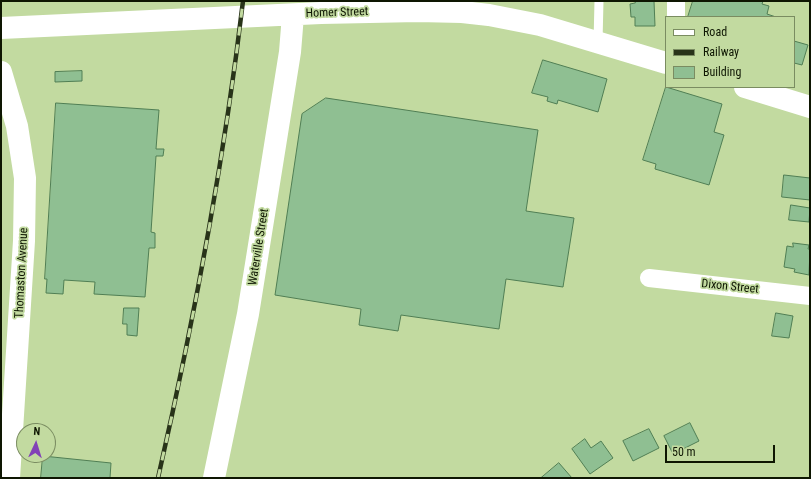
<!DOCTYPE html>
<style>
body{margin:0}
#map{position:relative;width:811px;height:479px;overflow:hidden;background:#c2daa0;font-family:"Roboto Condensed",sans-serif}
canvas{display:block}
.frame{position:absolute;inset:0;border:2px solid #0e1602;pointer-events:none}
.legend{position:absolute;left:665px;top:16px;width:130px;height:72px;box-sizing:border-box;background:#c2daa0;border:1px solid #7a8c61;margin:0;padding:5px 7px;list-style:none;font-size:12px;color:#0e1602}
.legend li{display:flex;align-items:center;gap:8px;height:20px}
.legend b{width:20px;border:1px solid #7a8c61}
.north{position:absolute;left:16px;top:423px;width:40px;height:40px;box-sizing:border-box;background:#c2daa0;border:1px solid #7a8c61;border-radius:50%;rotate:4deg;font-size:11px;font-weight:700;line-height:16px;text-align:center;color:#0e1602}
.north::after{content:'';display:block;margin:auto;width:14px;height:18px;background:#8242b7;clip-path:polygon(50% 0,100% 100%,50% 72%,0 100%)}
.scale{position:absolute;left:665px;top:445px;width:110px;height:18px;box-sizing:border-box;border:2px solid #0e1602;border-top:0;padding-left:5px;font-size:12px;line-height:14px;white-space:nowrap;color:#0e1602;-webkit-text-stroke:3px #c2daa0;paint-order:stroke}
</style>
<div id="map">
<canvas width="811" height="479"></canvas>
<div class="frame"></div>
<ul class="legend">
<li><b style="height:5px;background:#fff"></b>Road</li>
<li><b style="height:5px;background:#283319"></b>Railway</li>
<li><b style="height:11px;background:#8fbf92"></b>Building</li>
</ul>
<div class="north">N</div>
<div class="scale">50 m</div>
</div>
<script>
const ctx = document.querySelector('canvas').getContext('2d');
ctx.lineJoin = 'round';
function paint(path, color) { ctx.fillStyle = color; ctx.fill(path, 'evenodd'); }
function strokePath(path, color, width, dash) { ctx.strokeStyle = color; ctx.lineWidth = width; ctx.lineCap = dash ? 'butt' : 'round'; ctx.setLineDash(dash || []); ctx.stroke(path); }
function label(font, color, halo, rows, align = 'center') {
  ctx.font = font + ' "Roboto Condensed",sans-serif'; ctx.lineWidth = 3.5; ctx.setLineDash([]); ctx.textBaseline = 'middle'; ctx.strokeStyle = halo; ctx.fillStyle = color; for (const [text, x, y, turn = 0] of rows) {
    ctx.save(); ctx.translate(x, y); ctx.rotate((+turn || 0) * Math.PI / 180); ctx.textAlign = isNaN(turn) ? turn : align; if (halo) ctx.strokeText(text, 0, 0); ctx.fillText(text, 0, 0); ctx.restore();
  }
}
const building = new Path2D(`
 M635 1H654L655 26H635V17H631L630 4 635 3Z
 M693 1H763L762 4 769 6 767 14 776 17H688Z
 M794 41 808 45 802 65 794 63Z
 M543 60 607 79 598 112 558 100 557 104 547 101 548 97 532 93Z
 M82 71V81L55 82V72Z
 M666 87 722 104 714 132 724 135 709 185 655 169 656 164 643 160Z
 M326 98 538 130 526 211 574 218 563 287 506 279 499 329 401 315 398 331 359 325 361 309 275 295 302 114Z
 M56 103 159 110 156 149H164L163 156H156L151 232 155 233V248H149L145 297 94 294 95 282 64 280 63 294 46 293 47 279H45Z
 M784 175 810 178V200L782 197Z
 M791 205 810 208 809 222 789 220Z
 M793 243 809 245 808 249H810L809 275 794 272 795 269 784 267 787 246 793 247Z
 M124 308H139L137 336 127 335V324H123Z
 M776 313 793 316 789 338 772 336Z
 M690 423 699 441 673 454 664 436Z
 M649 429 659 448 633 461 623 441Z
 M585 439 591 448 601 441 613 458 590 474 572 449Z
 M43 456 111 463 110 478H41Z
 M559 463 572 478H541Z`);
const lane = new Path2D(`
 M598 42 599 1`);
const street = new Path2D(`
 M676 1V17
 M649 278 810 296`);
const secondary = new Path2D(`
 M1 28 321 13 418 11 462 12 489 15 540 25 666 63
 M1 72 17 126 25 178 24 241 9 478
 M745 87 810 107
 M214 478 248 314 290 52 293 15`);
const rail = new Path2D(`
 M158 478C194 320 224 162 243 1`);
const streetNames = [
 ["Homer Street",337,13,-2],
 ["Waterville Street",259,247,-81],
 ["Thomaston Avenue",22,273,-87],
 ["Dixon Street",730,287,6]
];
paint(building, '#8fbf92');
strokePath(building, '#507e54', 1);
strokePath(lane, '#fff', 9);
strokePath(street, '#fff', 18);
strokePath(secondary, '#fff', 22);
strokePath(rail, '#283319', 4.5);
strokePath(rail, '#c2daa0', 3, [9]);
label('12px', '#0e1602', '#c2daa0', streetNames);
</script>
